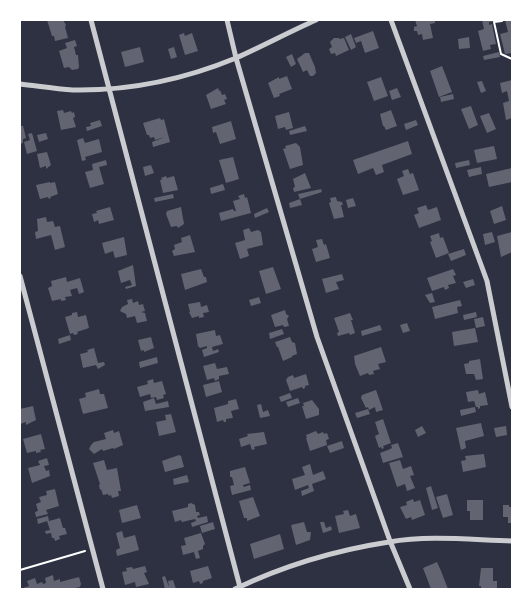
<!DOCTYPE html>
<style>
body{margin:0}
#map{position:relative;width:532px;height:609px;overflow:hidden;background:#2d3142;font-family:Inter,sans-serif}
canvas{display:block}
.frame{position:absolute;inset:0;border:21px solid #fff;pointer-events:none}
</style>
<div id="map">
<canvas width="532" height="609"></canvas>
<div class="frame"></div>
</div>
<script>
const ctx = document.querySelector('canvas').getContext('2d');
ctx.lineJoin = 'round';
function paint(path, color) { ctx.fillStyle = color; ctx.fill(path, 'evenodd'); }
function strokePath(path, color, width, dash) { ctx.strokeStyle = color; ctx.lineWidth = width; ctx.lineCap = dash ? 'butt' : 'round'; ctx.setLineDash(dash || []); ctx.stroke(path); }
const building = new Path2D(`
 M47 20H63L66 25 65 27 68 38 55 41 54 36H52Z
 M415 20H435V23L430 24 433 38 423 40 422 34 418 35 417 31H414V27L417 26Z
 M482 20 497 21 489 22V25L492 24 496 44 490 45 491 49 483 51 478 31 484 29Z
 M505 20H512V53L505 54 500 34 508 32Z
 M373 31 379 48 365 53 361 41 356 43 354 38Z
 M184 33 185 36 192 33 198 51 185 55 179 35Z
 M351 34 356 47 351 50 345 37Z
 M469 37 470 48 459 49 458 39Z
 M334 38H339V39L344 38 349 50 336 56 335 53 331 54 329 49 332 47 330 42Z
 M75 40 77 46 74 47 76 55H78L79 67 78 69 72 70 69 67 64 68 59 51 67 48 65 43Z
 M140 47 144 62 125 67 121 52Z
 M174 47 177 57 171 59 168 49Z
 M499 52 500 57 484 60 483 56Z
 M305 53H309L315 67 316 73 313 76H310L307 70 303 72 297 59Z
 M292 54 296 64 291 67 286 57Z
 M442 66 452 92 439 97 430 71Z
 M287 76 292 89 279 94 280 96 274 98 268 83 279 77V79Z
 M381 77 388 96 374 101 367 82Z
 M512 80V118L506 120 503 103 509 101 507 91 502 93 500 83Z
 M482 81 486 91 481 93 477 82Z
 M218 88 219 91 220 90 222 95 225 94 227 99 224 100 226 104 211 109 206 95Z
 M397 88 401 97 392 100 389 91Z
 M453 94 454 99 441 102 440 97Z
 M471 106 478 125 469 129 461 109Z
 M63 110 64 113 71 111 72 113 74 112 75 117 73 118 76 127 61 130 57 111Z
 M391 110 397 126 386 130 384 126H383L380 114Z
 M289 112 293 128 286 130 285 127 278 129 275 116Z
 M489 113 496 129 487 133 480 116Z
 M160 118 161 120 164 119 170 142 153 147 152 142 165 137 155 140 154 137 150 138 149 135H147L143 123Z
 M100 120 102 126 87 131 86 127 91 126 90 123Z
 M416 120 418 125 406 130 404 124Z
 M231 121 236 139 220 144 216 132 213 133 212 127Z
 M20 126H23L26 138 23 139V143L20 144Z
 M305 126 307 131 290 135 289 131Z
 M32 133 37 151 27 154 24 142 30 140 28 134Z
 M46 133 48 139 39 142 37 135Z
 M83 138 85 143 99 139 102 152 85 157 86 160 82 161 77 140Z
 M408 141 412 154 382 165 384 172 376 175 373 168 358 174 353 160Z
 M296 143 300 147 303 165 290 169 283 149 286 148 285 146Z
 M494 146 497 159 477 163 474 150Z
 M47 152 51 165 46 169V166L40 168 37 154Z
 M233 157 239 179 226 183 219 160Z
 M106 160 107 165 99 167 104 184 90 188 85 172 93 170 92 164Z
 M469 160 470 165 456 168 455 163Z
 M151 165 154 173 145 176 143 167Z
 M481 167 482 174 469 177 467 170Z
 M512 168V182L489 187 486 174Z
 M408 169 410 174 413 173 419 190 403 195 397 179 404 176 402 171Z
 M305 173 311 188 294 192 293 188 295 187 293 179Z
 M166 176 167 178 174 176 178 190 163 193 160 180H162L161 178Z
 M50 182V183L55 182 58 194 50 197 51 198 49 199 48 197 40 199 36 185Z
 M223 184 225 190 211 194 210 188Z
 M321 189 322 192 300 199 298 194Z
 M173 194 174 198 155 202 154 198Z
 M244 194 245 198 247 197 251 213 221 221 219 213 233 209 234 211H236L233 201 240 199 238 196Z
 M336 197 337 201 342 202 343 205H341L344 217 334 219 329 203 331 202 330 198Z
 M353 198 356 206 348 208 346 200Z
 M300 199 302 205 290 208 289 203Z
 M426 205 428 210 437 207 441 220 419 228 414 215 419 213 417 208Z
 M502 206 506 220 494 224 490 211Z
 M110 207 114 220 99 224 98 220 94 222 92 214 97 213 96 211Z
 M181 207 184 224 178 228 177 226 171 227 166 214 167 211Z
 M267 208 269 212 255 218 254 214Z
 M46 217 47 222 53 221 55 227 60 226 65 247 55 250 51 235 36 239 35 232 38 231 37 219Z
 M249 228 251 232 258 230 261 232 263 245 247 249 249 256 240 259 235 243 245 240 243 230Z
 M492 232 495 242 485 245 483 234Z
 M512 232 511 240 512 252 501 257 497 236Z
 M439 233 440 238 443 237 449 253 436 258 430 242 432 241 430 236Z
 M190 235 195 252 174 256 172 251 175 249 174 245 182 242 181 238Z
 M124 237 127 255 115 258 113 251 105 254 102 243Z
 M322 239 324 245 326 244 330 258 316 262 312 249 318 247 316 240Z
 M464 249 466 255 451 261 448 254Z
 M133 265 136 286 126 289 125 287 132 285 130 280 121 283 118 271Z
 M273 267 281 289 266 294 259 271Z
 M201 269 204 277H206L207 282 185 290 181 274Z
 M453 269 456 275 453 276 456 283 448 285 449 288 445 290 444 287 432 291 427 278Z
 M342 274 344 280 336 282 339 289 326 293 322 279Z
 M66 277 67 282 80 278 84 292 79 294 77 288 70 290 72 296 65 297 66 300 61 301V299L52 301 48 288 52 286 51 281Z
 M473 279 475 285 466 288 463 282Z
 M432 293 435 302 430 303 425 295Z
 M259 297 261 303 251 306 249 300Z
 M132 299 133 303 138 301 139 305 143 304 145 311 141 312 145 313 147 321 137 323 135 316 127 318 126 314 120 311 122 307 128 304 127 300Z
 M460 300 462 306 457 307 458 313 435 319 432 307Z
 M200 302 201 307 207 305 209 312 203 313 204 317 199 318V316L192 318 189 312H190L188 304Z
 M285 310 286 314 289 316 287 319 289 326 284 327 283 325 275 327 271 315Z
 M77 312 78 317 86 315 89 328 77 332 78 334 74 335 73 333 70 334 65 317 72 315V313Z
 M476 312 477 317 464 320 463 315Z
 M350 313 353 320H351L355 333 350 335 349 333 338 336 337 333 339 332 334 318Z
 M483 317 485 326 476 328 474 319Z
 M407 323 410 331 403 333 400 325Z
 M380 325 382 330 362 336 361 331Z
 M475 328 478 342 454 346 452 332Z
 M282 329 284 334 270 339 269 333Z
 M215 330 216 336 220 335 223 344 212 347 213 351 218 349 219 352 204 357 202 350 207 348V346L200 348 198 346 196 334Z
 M70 335 71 340 59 344 58 339Z
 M151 337 154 348 144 352V350L141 351 138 340Z
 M290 337 292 342 295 343 297 354 292 356V357L283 361 278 347H277L275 342Z
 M381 347 386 362 378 364 380 369 373 371 374 374 369 375 368 373 360 376 355 364 354 356Z
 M94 348 98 363 104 362 105 365 98 369 96 365 83 368 80 354 88 352 87 350Z
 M157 357 158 363 140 368 139 362Z
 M480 359 483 379 476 380 474 374H466L464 364 469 363V361Z
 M215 363 217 369 227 367 229 374 219 376V379L215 381 214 378 207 380 203 366Z
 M306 374 309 385 305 386V388L303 389 302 387 290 391 286 380 288 377 293 375 294 378Z
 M153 379 154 383 162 381 166 394 163 395 164 398 157 400 156 397 151 398 150 394 140 397 137 387 148 384 147 381Z
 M219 381 222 392 206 397 203 385Z
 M99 389 100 394H104L108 408 83 414 79 399 86 397 85 393Z
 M376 390 383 410 376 412 375 407 369 410 368 407 366 408 361 398 362 395Z
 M478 390 479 394 485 392 488 405 480 406V408L478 409V407H476L474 401 468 402 466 392Z
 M290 393 292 398 281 402 279 397Z
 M154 398 156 404 168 401 169 407 145 411 143 402Z
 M298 398 300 403 288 407 286 402Z
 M236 399 239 409 231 411 233 418 226 419V422H224L223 420 217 422 214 408 228 404V401Z
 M312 400 319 409V415L306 419 302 406H304L303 403Z
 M261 404 263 412 268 410 270 416 260 418 257 405Z
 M33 406 36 420 26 425V422L20 424V409Z
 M475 407 476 412 461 416 460 410Z
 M368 409 370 414 357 418 355 413Z
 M171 414 176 432 159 436 156 422 166 420 165 415Z
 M383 419 391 443 383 446 384 448 382 449 381 447 379 448 375 436 379 434 375 422Z
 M481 423 484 436 465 441 466 448 461 450 456 428Z
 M422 426 426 433 418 437 415 430Z
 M506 426 507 435 496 437 494 428Z
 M113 430 114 433 119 431 123 445 114 449 113 448 103 451 102 449 94 454 89 449 91 445 94 442 106 439 104 433Z
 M316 431 318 434 323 432 324 434 327 433 329 439 326 440 327 445 310 451 306 438H307L306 435Z
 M264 432 267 444 254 447 255 449 252 450 250 444 241 447 239 439 248 436 247 434Z
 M41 434 45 449 40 450 41 452 36 453V451L27 453 23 439Z
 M342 441 344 448 330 453 327 446Z
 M398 443 403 457 383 463 380 453 388 450 392 448 391 445Z
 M484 454 486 467 463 472 461 461 466 460 465 456Z
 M179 455 181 456 184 467 165 472 162 461Z
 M47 458 49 465 44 466 46 471 49 470 50 476 32 483 28 468 40 465 38 461Z
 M104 460 107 470 117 468 121 491H118L119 496 112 498 111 495 109 496 108 494 103 495 101 489 100 490 99 485 100 484 93 463Z
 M400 460 403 469 411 466 414 475 410 476 415 488 407 491 405 484 397 487 389 463Z
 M310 464 313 475 323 471 326 479 312 484 314 491 302 496 301 491 309 488 308 485 295 490 292 479 305 475 302 467Z
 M245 467 250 483 243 485 244 487 250 485 251 490 232 495 230 486 234 485 232 477H230V471Z
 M187 475 189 482 174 485 173 479Z
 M431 486 438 508 432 510 426 488Z
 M55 489 59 506 46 510 48 514 36 517 35 512 38 511 36 504 41 502 39 497 47 495 46 491Z
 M447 494 453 515 443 518 436 497Z
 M253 497 260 516 247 521V518H244L239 501Z
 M413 499 414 502 420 500 425 515 412 520 411 517 406 519 400 507 407 505 406 502Z
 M467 500H483V520H470V511H467Z
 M191 503 195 505 196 512H199L200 515 197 516 198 518 207 516 208 522 192 527 191 523 196 521 195 519 182 522 181 520 175 522 172 511 188 507V504Z
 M137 505 141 518 122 523 119 510Z
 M503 505H509V507H512V523H508V517H503Z
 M348 510 350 516 356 514 360 528 339 533 335 516 344 514 343 511Z
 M48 516 49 521 60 518 63 528H65L67 534 59 536 60 539 55 541 54 538H52L51 533 46 534 45 531 50 530 47 521 38 524 37 519Z
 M213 522 215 529 202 533 200 526Z
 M304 522 307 532H311L310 540 296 545 291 525Z
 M320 522H324L326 528 331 526 332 530 323 533Z
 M122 531 124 538 135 535 139 550 117 556 116 550 120 548 116 533Z
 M201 533 205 544 203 546V549L198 551 200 558 196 559 194 552 183 555 181 546 186 545 184 538Z
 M280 534 284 549 254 559 250 544Z
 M437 562 441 571 448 589H431L423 568Z
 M145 566 147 572 144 573 149 584 136 587 135 582 125 585 122 572 127 571 126 568 132 567 133 569Z
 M208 566 212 578 203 581V583L200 584 199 581 193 583 190 571Z
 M481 568H493V581H497V589H481V586H479Z
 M53 575 54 581 60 579V582L79 577 81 584 80 587 71 589H20L29 586 27 581 35 578 37 584 42 582 43 584 46 583 45 578Z
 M165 576 169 587 168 581 173 580 176 589H165L162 577Z`);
const path = new Path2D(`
 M502 21 494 22 501 54 512 59
 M20 570 85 551`);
const minor = new Path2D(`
 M91 20 240 587
 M227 20 236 58 317 337 390 541 410 589
 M391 20 487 281 512 407
 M20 84C38 86 55 89 73 90 129 91 185 79 236 58 263 46 289 32 316 20
 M20 276 103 589
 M235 589C283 566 337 550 389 542 429 535 472 540 512 541`);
paint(building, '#626471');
strokePath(path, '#fff', 2);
strokePath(minor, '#caccd0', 5);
</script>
